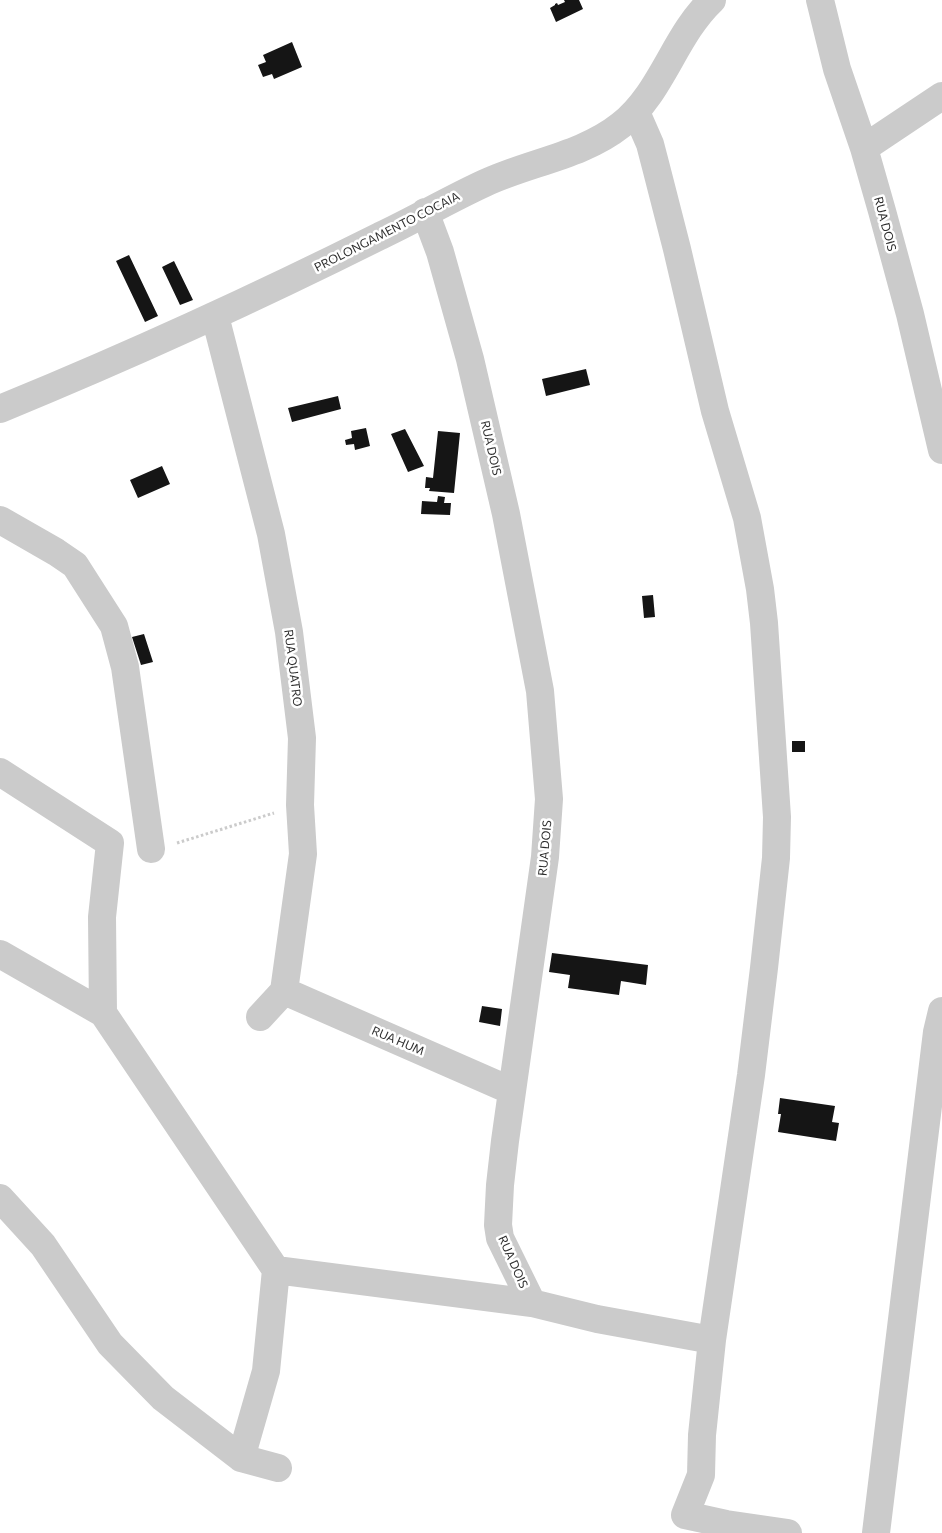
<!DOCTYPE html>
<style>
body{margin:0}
canvas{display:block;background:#fff}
</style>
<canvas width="942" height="1533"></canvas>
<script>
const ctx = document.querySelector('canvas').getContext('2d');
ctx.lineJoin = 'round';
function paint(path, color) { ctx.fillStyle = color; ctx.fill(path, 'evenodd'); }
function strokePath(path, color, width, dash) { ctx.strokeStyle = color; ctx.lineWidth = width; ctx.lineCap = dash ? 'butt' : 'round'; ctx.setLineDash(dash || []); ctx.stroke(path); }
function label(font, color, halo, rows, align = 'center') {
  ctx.font = font + ' Commissioner,sans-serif'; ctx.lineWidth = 5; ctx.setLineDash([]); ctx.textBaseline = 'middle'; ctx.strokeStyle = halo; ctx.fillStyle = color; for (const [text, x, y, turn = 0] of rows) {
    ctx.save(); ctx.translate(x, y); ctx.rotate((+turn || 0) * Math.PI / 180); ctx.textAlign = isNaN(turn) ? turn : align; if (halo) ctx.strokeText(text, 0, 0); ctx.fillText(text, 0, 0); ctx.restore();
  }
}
const building = new Path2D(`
 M564 0H579L583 9 556 22 550 8 555 5V4L557 3 558 5 565 2Z
 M292 42 302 67 274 79 272 74 263 77 258 65 266 62 263 55Z
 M129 255 158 316 145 322 116 261Z
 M174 261 193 300 180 305 162 267Z
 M586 369 590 385 546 396 542 379Z
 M338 396 341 409 292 422 288 408Z
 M366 428 370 446 355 450 354 444 346 445 345 440 352 438 351 431Z
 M405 429 424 466 408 472 391 434Z
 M438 431 460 433 454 493 429 491 430 488H425L426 477 433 478Z
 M162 466 170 484 138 498 130 480Z
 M438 496 445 497 444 503H451L450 515 421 514 422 501 437 502Z
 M653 595 655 617 644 618 642 596Z
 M144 634 153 662 141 665 132 637Z
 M792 741H805V752H792Z
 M552 953 648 965 646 985 621 981 619 995 568 988 570 975 549 972Z
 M482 1006 502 1009 500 1026 479 1022Z
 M780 1098 835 1106 832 1122 839 1123 836 1141 778 1132 781 1114H778Z`);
const path = new Path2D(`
 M177 843 274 813`);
const minor = new Path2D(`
 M820 0 837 69 864 148 882 211 910 314 942 450
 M636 112 650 144 656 167 677 249 715 411 747 518 760 589 764 623 777 817 776 858 764 968 751 1075 712 1340 702 1435 701 1475 685 1515 726 1524 788 1533
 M864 148 942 96
 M425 212 440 252 470 359 506 514 540 691 549 799 545 857 505 1141 500 1185 498 1225 500 1238 532 1303 597 1319 712 1340
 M215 316 271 534 289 632 302 738 300 805 303 854 284 991 260 1017
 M0 409C129 356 256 298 380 236 416 219 450 199 485 183 530 162 582 156 621 125 662 93 674 36 712 0
 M0 520 56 552 75 565 114 626 125 667 151 849
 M0 772 110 843 102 917 103 1013
 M0 954 103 1013 276 1270 266 1371 241 1458
 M284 991 512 1091
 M0 1198 43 1245 110 1344 163 1398 241 1458 278 1468
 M276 1270 532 1303
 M876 1533 937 1032 942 1011`);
const streetNames = [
 ["RUA DOIS",885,224,75],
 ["PROLONGAMENTO COCAIA",387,232,-27],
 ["RUA DOIS",491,448,77],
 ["RUA QUATRO",293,668,83],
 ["RUA DOIS",545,848,-85],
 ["RUA HUM",398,1041,23],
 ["RUA DOIS",513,1262,66]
];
paint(building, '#151515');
strokePath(path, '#cbcbcb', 3, [2.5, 2.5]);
strokePath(minor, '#cbcbcb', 28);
label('12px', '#2e2e2e', '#fff', streetNames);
</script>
